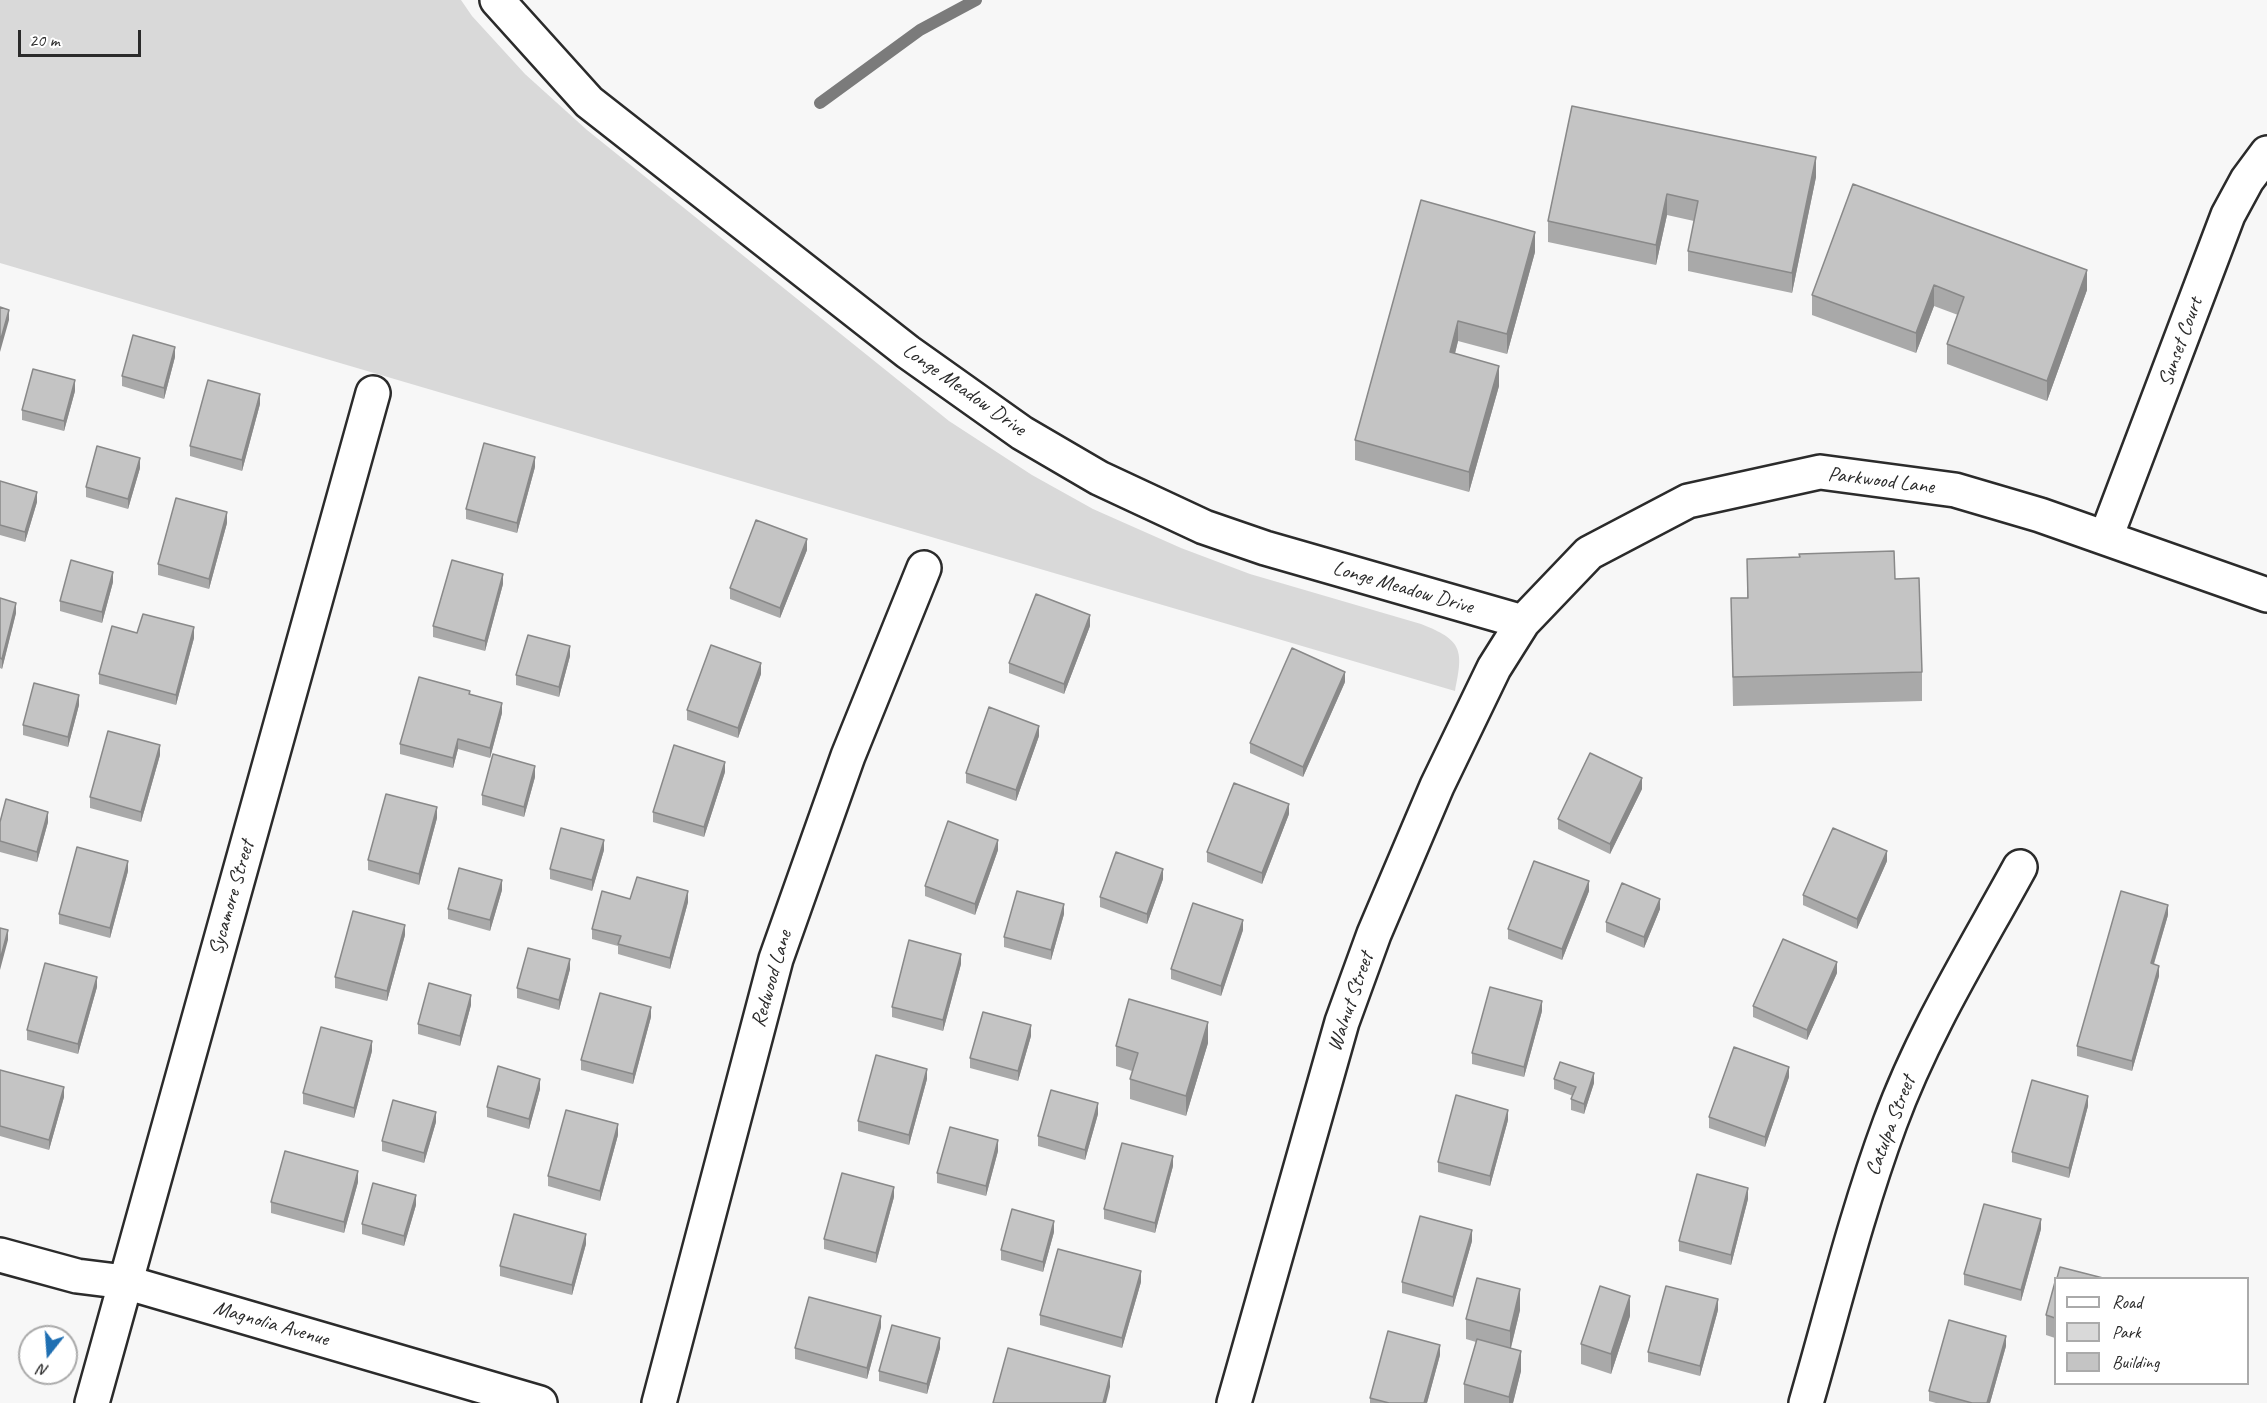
<!DOCTYPE html>
<style>
body{margin:0}
#map{position:relative;width:2267px;height:1403px;overflow:hidden;background:#f7f7f7;font-family:Caveat,sans-serif}
canvas{display:block}
.legend{position:absolute;left:2054px;top:1277px;width:195px;height:108px;box-sizing:border-box;background:#fff;border:2px solid #aaa;margin:0;padding:8px 10px;list-style:none;font-size:18px;color:#2b2b2b}
.legend li{display:flex;align-items:center;gap:12px;height:30px}
.legend b{width:30px;border:2px solid #aaa}
.north{position:absolute;left:18px;top:1325px;width:60px;height:60px;box-sizing:border-box;background:#fff;border:2px solid #aaa;border-radius:50%;rotate:197deg;font-size:16px;font-weight:700;line-height:24px;text-align:center;color:#2b2b2b}
.north::after{content:'';display:block;margin:auto;width:21px;height:27px;background:#1f6fb2;clip-path:polygon(50% 0,100% 100%,50% 72%,0 100%)}
.scale{position:absolute;left:18px;top:30px;width:123px;height:27px;box-sizing:border-box;border:3px solid #2b2b2b;border-top:0;padding-left:8px;font-size:18px;line-height:21px;white-space:nowrap;color:#2b2b2b;-webkit-text-stroke:4px #fff;paint-order:stroke}
</style>
<div id="map">
<canvas width="2267" height="1403"></canvas>
<ul class="legend">
<li><b style="height:8px;background:#fff"></b>Road</li>
<li><b style="height:16px;background:#d9d9d9"></b>Park</li>
<li><b style="height:16px;background:#c4c4c4"></b>Building</li>
</ul>
<div class="north">N</div>
<div class="scale">20 m</div>
</div>
<script>
const ctx = document.querySelector('canvas').getContext('2d');
ctx.lineJoin = 'round';
function paint(path, color) { ctx.fillStyle = color; ctx.fill(path, 'evenodd'); }
function strokePath(path, color, width, dash) { ctx.strokeStyle = color; ctx.lineWidth = width; ctx.lineCap = dash ? 'butt' : 'round'; ctx.setLineDash(dash || []); ctx.stroke(path); }
function label(font, color, halo, rows, align = 'center') {
  ctx.font = font + ' Caveat,sans-serif'; ctx.lineWidth = 6; ctx.setLineDash([]); ctx.textBaseline = 'middle'; ctx.strokeStyle = halo; ctx.fillStyle = color; for (const [text, x, y, turn = 0] of rows) {
    ctx.save(); ctx.translate(x, y); ctx.rotate((+turn || 0) * Math.PI / 180); ctx.textAlign = isNaN(turn) ? turn : align; if (halo) ctx.strokeText(text, 0, 0); ctx.fillText(text, 0, 0); ctx.restore();
  }
}
const green = new Path2D(`
 M0 0H461L472 16 525 74 587 130 949 421 1032 475 1093 509 1181 548 1250 574 1421 624C1462 640 1464 649 1455 691L0 263Z`);
const stream = new Path2D(`
 M820 103 920 30 976 0`);
const minor = new Path2D(`
 M497 0 589 102 908 352 1022 433 1099 478 1204 527 1265 548 1523 622
 M2106 537 2228 215 2247 180 2267 153
 M0 1255 77 1276 125 1282 540 1403
 M92 1403 373 393
 M659 1403 776 959 848 756 924 568
 M1234 1403 1342 1022 1374 934 1437 786 1494 668 1523 622 1589 553 1688 501 1820 472 1955 490 2040 515 2267 595
 M1806 1403C1833 1310 1856 1215 1890 1123 1923 1033 1974 951 2020 867`);
const wall = new Path2D(`
 M1572 106 1816 177 1792 293 1688 271V251L1694 221 1667 215 1656 265 1548 242V221Z
 M1853 184 2087 290 2047 401 1947 364V344L1958 315 1934 306 1916 353 1812 315V295Z
 M1421 200 1535 252 1507 354 1458 341 1455 354 1499 386 1469 492 1355 460V440Z
 M175 357 164 399 122 386V376Z
 M75 391 64 431 22 420V410Z
 M260 404 242 471 190 456V446Z
 M535 467 517 533 466 519V509Z
 M140 468 128 509 86 497V487Z
 M0 481 37 502 25 542 0 535Z
 M227 523 209 589 158 575V564Z
 M807 550 780 618 730 599V588Z
 M1747 559 1895 579 1922 672V701L1733 706 1731 598H1747Z
 M113 582 102 623 60 611V601Z
 M503 584 485 651 433 637V626Z
 M0 598 16 613 2 669 0 668Z
 M1090 626 1064 694 1009 673V663Z
 M137 633 194 638 176 705 99 684V674Z
 M570 656 559 697 516 685V675Z
 M761 674 738 738 687 720V710Z
 M1345 682 1303 777 1250 753V743Z
 M79 705 68 747 23 735V725Z
 M502 713 490 758 458 749 453 768 400 754V744Z
 M1039 736 1016 801 966 783V773Z
 M160 755 141 822 90 808V797Z
 M725 772 704 837 653 822V812Z
 M535 777 524 817 482 805V795Z
 M1642 789 1610 854 1558 829V819Z
 M1289 814 1262 884 1207 862V852Z
 M437 818 419 885 368 870V860Z
 M0 822H48L37 862 0 852Z
 M604 850 592 891 550 879V869Z
 M998 850 975 915 925 896V886Z
 M1887 861 1857 929 1803 905V895Z
 M128 871 110 938 59 924V914Z
 M1163 879 1147 924 1100 907V897Z
 M502 890 490 931 448 919V909Z
 M1589 891 1562 960 1508 939V929Z
 M630 899 688 902 670 969 618 954V946L592 939V929Z
 M1660 909 1644 948 1606 932V922Z
 M1064 914 1051 960 1004 947V937Z
 M2168 915 2154 964 2159 976 2132 1071 2077 1056V1046Z
 M1243 930 1221 996 1171 979V969Z
 M405 935 387 1001 335 988V977Z
 M961 964 943 1031 892 1017V1007Z
 M570 969 559 1010 517 998V988Z
 M1837 973 1807 1040 1753 1017V1006Z
 M97 987 78 1054 27 1040V1030Z
 M471 1005 460 1046 418 1034V1024Z
 M1542 1011 1524 1077 1472 1064V1053Z
 M651 1017 633 1084 581 1070V1060Z
 M1031 1036 1018 1081 970 1068V1058Z
 M1208 1043 1186 1116 1130 1099V1079L1132 1071 1116 1066V1046Z
 M372 1051 354 1118 303 1104V1093Z
 M0 1070 64 1097 49 1150 0 1136Z
 M1789 1077 1765 1147 1709 1128V1117Z
 M927 1079 909 1145 858 1131V1121Z
 M1554 1079 1594 1083 1584 1114 1571 1110V1099L1573 1096 1554 1089Z
 M540 1089 529 1129 487 1117V1107Z
 M2088 1106 2069 1178 2012 1162V1152Z
 M1098 1114 1085 1160 1038 1146V1136Z
 M1508 1120 1490 1186 1438 1172V1162Z
 M436 1122 424 1163 382 1151V1141Z
 M618 1135 600 1201 548 1186V1176Z
 M998 1151 986 1196 937 1183V1173Z
 M1173 1166 1155 1233 1104 1219V1209Z
 M358 1182 344 1233 271 1213V1202Z
 M894 1197 876 1263 824 1249V1239Z
 M1748 1199 1731 1265 1679 1251V1241Z
 M416 1205 404 1246 362 1234V1224Z
 M2041 1229 2021 1301 1964 1285V1274Z
 M1054 1232 1043 1272 1001 1260V1250Z
 M1472 1241 1453 1307 1402 1293V1282Z
 M586 1244 572 1295 500 1276V1266Z
 M1141 1282 1122 1348 1040 1325V1315Z
 M2055 1282V1338L2046 1335V1315Z
 M1520 1310 1511 1348 1521 1371 1513 1403H1464V1384L1476 1342 1466 1339V1319Z
 M1718 1310 1700 1376 1648 1362V1352Z
 M1630 1316 1611 1374 1581 1364V1344Z
 M881 1327 867 1379 795 1359V1348Z
 M2006 1346 1990 1403H1936L1929 1401V1391Z
 M940 1348 927 1394 879 1381V1371Z
 M1440 1355 1427 1403H1370V1398Z`);
const shadedWall = new Path2D(`
 M1816 157V177L1792 293V273Z
 M1667 194V215L1656 265V245Z
 M1535 232V252L1507 354V334Z
 M2087 270V290L2047 401V381Z
 M1934 285V306L1916 353V333Z
 M9 310V320L0 352V342Z
 M1458 321V341L1450 372V352Z
 M175 347V357L164 399V388Z
 M1499 366V386L1469 492V472Z
 M75 380V391L64 431V421Z
 M260 394V404L242 471V460Z
 M535 457V467L517 533V523Z
 M140 458V468L128 509V499Z
 M37 492V502L25 542V532Z
 M227 512V523L209 589V579Z
 M807 539V550L780 618V608Z
 M113 572V582L102 623V612Z
 M503 574V584L485 651V641Z
 M16 603V613L2 669V659Z
 M1090 615V626L1064 694V684Z
 M194 627V638L176 705V695Z
 M570 646V656L559 697V687Z
 M761 663V674L738 738V728Z
 M1345 672V682L1303 777V767Z
 M79 695V705L68 747V737Z
 M502 703V713L490 758V748Z
 M1039 726V736L1016 801V790Z
 M458 739V749L453 768V758Z
 M160 745V755L141 822V812Z
 M725 762V772L704 837V827Z
 M535 766V777L524 817V807Z
 M1642 778V789L1610 854V844Z
 M1289 804V814L1262 884V873Z
 M437 807V818L419 885V874Z
 M48 812V822L37 862V852Z
 M604 840V850L592 891V880Z
 M998 840V850L975 915V904Z
 M1887 851V861L1857 929V919Z
 M128 861V871L110 938V928Z
 M1163 869V879L1147 924V914Z
 M502 880V890L490 931V920Z
 M1589 881V891L1562 960V949Z
 M688 891V902L670 969V958Z
 M1660 899V909L1644 948V937Z
 M1064 904V914L1051 960V950Z
 M2168 905V915L2151 973V963Z
 M1243 920V930L1221 996V986Z
 M405 925V935L387 1001V991Z
 M8 930V940L0 970V960Z
 M961 954V964L943 1031V1020Z
 M570 959V969L559 1010V1000Z
 M1837 962V973L1807 1040V1030Z
 M2159 966V976L2132 1071V1061Z
 M97 977V987L78 1054V1044Z
 M471 995V1005L460 1046V1036Z
 M1542 1001V1011L1524 1077V1067Z
 M651 1007V1017L633 1084V1074Z
 M1208 1022V1043L1186 1116V1096Z
 M1031 1025V1036L1018 1081V1071Z
 M372 1041V1051L354 1118V1108Z
 M1789 1067V1077L1765 1147V1137Z
 M927 1069V1079L909 1145V1135Z
 M1594 1073V1083L1584 1114V1104Z
 M540 1079V1089L529 1129V1119Z
 M64 1087V1097L49 1150V1140Z
 M2088 1096V1106L2069 1178V1168Z
 M1098 1103V1114L1085 1160V1150Z
 M1508 1110V1120L1490 1186V1176Z
 M436 1112V1122L424 1163V1153Z
 M618 1124V1135L600 1201V1191Z
 M998 1140V1151L986 1196V1186Z
 M1173 1156V1166L1155 1233V1223Z
 M358 1171V1182L344 1233V1222Z
 M894 1187V1197L876 1263V1253Z
 M1748 1188V1199L1731 1265V1255Z
 M416 1195V1205L404 1246V1236Z
 M2041 1219V1229L2021 1301V1290Z
 M1054 1221V1232L1043 1272V1262Z
 M1472 1230V1241L1453 1307V1297Z
 M586 1234V1244L572 1295V1285Z
 M1141 1271V1282L1122 1348V1338Z
 M1520 1289V1310L1510 1351V1331Z
 M1630 1296V1316L1611 1374V1354Z
 M1718 1299V1310L1700 1376V1366Z
 M881 1316V1327L867 1379V1368Z
 M2006 1336V1346L1990 1403H1987Z
 M940 1338V1348L927 1394V1384Z
 M1440 1345V1355L1427 1403H1424Z
 M1521 1351V1371L1513 1403H1509V1397Z
 M1110 1376V1387L1106 1403H1103Z`);
const building = new Path2D(`
 M1572 106 1816 157 1792 273 1688 251 1698 201 1667 194 1656 245 1548 221Z
 M1853 184 2087 270 2047 381 1947 344 1964 297 1934 285 1916 333 1812 295Z
 M1421 200 1535 232 1507 334 1458 321 1450 352 1499 366 1469 472 1355 440Z
 M0 307 9 310 0 342Z
 M133 335 175 347 164 388 122 376Z
 M33 369 75 380 64 421 22 410Z
 M208 380 260 394 242 460 190 446Z
 M484 443 535 457 517 523 466 509Z
 M97 446 140 458 128 499 86 487Z
 M0 481 37 492 25 532 0 525Z
 M176 498 227 512 209 579 158 564Z
 M756 520 807 539 780 608 730 588Z
 M1894 551 1895 579 1919 578 1922 672 1733 677 1731 598H1748L1747 559 1800 557 1799 554Z
 M71 560 113 572 102 612 60 601Z
 M452 560 503 574 485 641 433 626Z
 M1036 594 1090 615 1064 684 1009 663Z
 M0 598 16 603 2 659 0 658Z
 M143 614 194 627 176 695 99 674 112 626 137 633Z
 M528 635 570 646 559 687 516 675Z
 M711 645 761 663 738 728 687 710Z
 M1292 648 1345 672 1303 767 1250 743Z
 M419 677 470 691 469 694 502 703 490 748 458 739 453 758 400 744Z
 M34 683 79 695 68 737 23 725Z
 M989 707 1039 726 1016 790 966 773Z
 M108 731 160 745 141 812 90 797Z
 M674 745 725 762 704 827 653 812Z
 M1590 753 1642 778 1610 844 1558 819Z
 M493 754 535 766 524 807 482 795Z
 M1234 783 1289 804 1262 873 1207 852Z
 M386 794 437 807 419 874 368 860Z
 M6 799 48 812 37 852 0 841V822Z
 M948 821 998 840 975 904 925 886Z
 M561 828 604 840 592 880 550 869Z
 M1833 828 1887 851 1857 919 1803 895Z
 M77 847 128 861 110 928 59 914Z
 M1116 852 1163 869 1147 914 1100 897Z
 M1534 861 1589 881 1562 949 1508 929Z
 M459 868 502 880 490 920 448 909Z
 M637 877 688 891 670 958 618 944 621 936 592 929 602 891 630 899Z
 M1622 883 1660 899 1644 937 1606 922Z
 M1017 891 1064 904 1051 950 1004 937Z
 M2121 891 2168 905 2151 963 2159 966 2132 1061 2077 1046Z
 M1193 903 1243 920 1221 986 1171 969Z
 M353 911 405 925 387 991 335 977Z
 M0 928 8 930 0 960Z
 M1783 939 1837 962 1807 1030 1753 1006Z
 M909 940 961 954 943 1020 892 1007Z
 M528 948 570 959 559 1000 517 988Z
 M45 963 97 977 78 1044 27 1030Z
 M429 983 471 995 460 1036 418 1024Z
 M1490 987 1542 1001 1524 1067 1472 1053Z
 M600 993 651 1007 633 1074 581 1060Z
 M1129 999 1208 1022 1186 1096 1130 1079 1138 1053 1116 1046Z
 M983 1012 1031 1025 1018 1071 970 1058Z
 M321 1027 372 1041 354 1108 303 1093Z
 M1734 1047 1789 1067 1765 1137 1709 1117Z
 M876 1055 927 1069 909 1135 858 1121Z
 M1560 1062 1594 1073 1584 1104 1571 1099 1576 1087 1554 1079Z
 M498 1066 540 1079 529 1119 487 1107Z
 M0 1070 64 1087 49 1140 0 1126Z
 M2032 1080 2088 1096 2069 1168 2012 1152Z
 M1051 1090 1098 1103 1085 1150 1038 1136Z
 M1456 1095 1508 1110 1490 1176 1438 1162Z
 M393 1100 436 1112 424 1153 382 1141Z
 M566 1110 618 1124 600 1191 548 1176Z
 M950 1127 998 1140 986 1186 937 1173Z
 M1122 1143 1173 1156 1155 1223 1104 1209Z
 M285 1151 358 1171 344 1222 271 1202Z
 M842 1173 894 1187 876 1253 824 1239Z
 M1697 1174 1748 1188 1731 1255 1679 1241Z
 M373 1183 416 1195 404 1236 362 1224Z
 M1984 1204 2041 1219 2021 1290 1964 1274Z
 M1012 1209 1054 1221 1043 1262 1001 1250Z
 M514 1214 586 1234 572 1285 500 1266Z
 M1420 1216 1472 1230 1453 1297 1402 1282Z
 M1058 1249 1141 1271 1122 1338 1040 1315Z
 M2060 1267 2103 1278H2057Z
 M1477 1278 1520 1289 1510 1331 1466 1319Z
 M2055 1282V1318L2046 1315Z
 M1600 1286 1630 1296 1611 1354 1581 1344Z
 M1666 1286 1718 1299 1700 1366 1648 1352Z
 M809 1297 881 1316 867 1368 795 1348Z
 M1949 1320 2006 1336 1987 1403H1972L1929 1391Z
 M892 1325 940 1338 927 1384 879 1371Z
 M1388 1331 1440 1345 1424 1403H1389L1370 1398Z
 M1477 1339 1521 1351 1509 1397 1464 1384Z
 M1008 1348 1110 1376 1103 1403H993Z`);
const streetNames = [
 ["Sunset Court",2181,342,-70],
 ["Longe Meadow Drive",964,390,35],
 ["Parkwood Lane",1881,481,7],
 ["Longe Meadow Drive",1403,588,16],
 ["Sycamore Street",232,898,-74],
 ["Redwood Lane",772,979,-74],
 ["Walnut Street",1351,1002,-71],
 ["Catulpa Street",1891,1126,-69],
 ["Magnolia Avenue",271,1324,16]
];
paint(green, '#d9d9d9');
strokePath(stream, '#7b7b7b', 12);
strokePath(minor, '#2b2b2b', 38);
strokePath(minor, '#fff', 33);
paint(wall, '#a9a9a9');
paint(shadedWall, '#898989');
paint(building, '#c4c4c4');
strokePath(building, '#898989', 1.5);
label('21px', '#2b2b2b', '#fff', streetNames);
</script>
